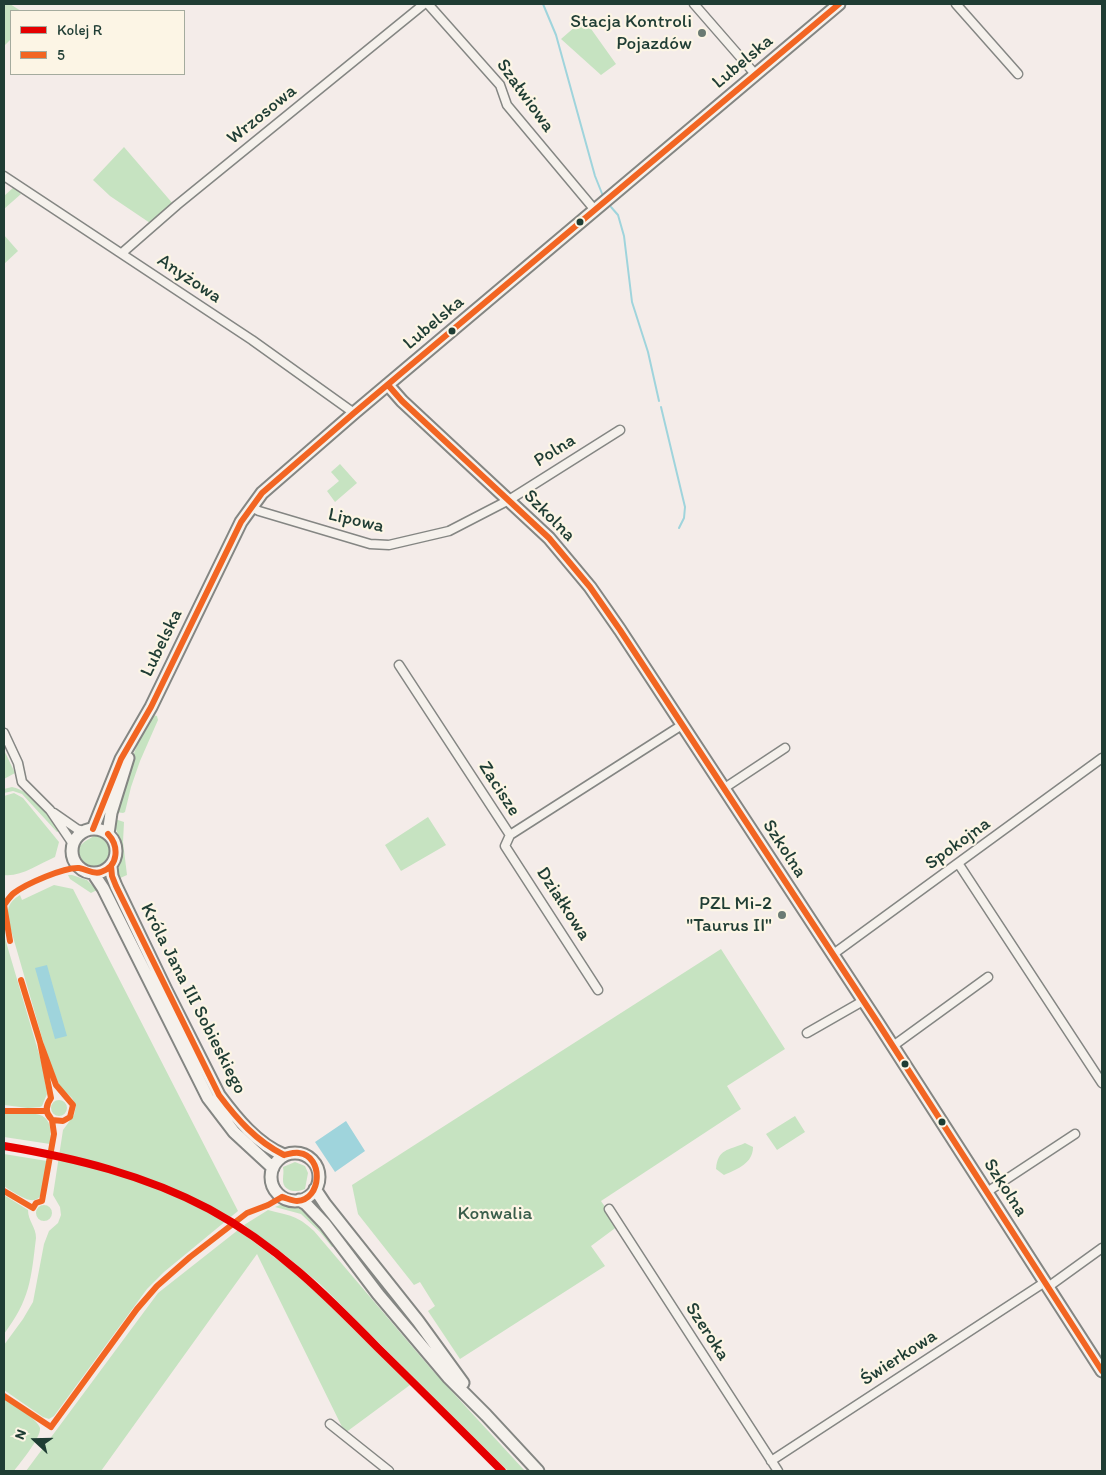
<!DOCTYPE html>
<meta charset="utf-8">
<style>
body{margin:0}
#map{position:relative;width:1106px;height:1475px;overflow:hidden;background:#f4ece9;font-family:Itim,sans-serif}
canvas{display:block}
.frame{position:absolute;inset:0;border:5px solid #1f3d34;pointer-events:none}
.legend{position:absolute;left:10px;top:10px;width:175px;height:65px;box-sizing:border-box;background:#fcf5e5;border:1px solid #a4ab9e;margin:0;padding:6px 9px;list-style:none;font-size:15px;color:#1f3d34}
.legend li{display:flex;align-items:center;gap:10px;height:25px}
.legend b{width:25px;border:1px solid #a4ab9e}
.north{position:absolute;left:10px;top:1415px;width:50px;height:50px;-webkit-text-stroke:4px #fcf5e5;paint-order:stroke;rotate:291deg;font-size:14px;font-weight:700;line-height:20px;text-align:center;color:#1f3d34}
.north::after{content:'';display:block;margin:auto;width:18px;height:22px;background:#1f3d34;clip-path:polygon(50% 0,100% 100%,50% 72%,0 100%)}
</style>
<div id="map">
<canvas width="1106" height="1475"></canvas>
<div class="frame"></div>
<ul class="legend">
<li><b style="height:6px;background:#e50000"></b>Kolej R</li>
<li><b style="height:6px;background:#f26522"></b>5</li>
</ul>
<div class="north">N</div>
</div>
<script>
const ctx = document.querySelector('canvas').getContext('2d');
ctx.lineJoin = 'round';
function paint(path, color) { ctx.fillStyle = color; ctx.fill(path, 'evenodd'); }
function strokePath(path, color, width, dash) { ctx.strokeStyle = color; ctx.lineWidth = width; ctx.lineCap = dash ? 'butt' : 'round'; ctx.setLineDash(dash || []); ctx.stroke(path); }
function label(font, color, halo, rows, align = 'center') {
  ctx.font = font + ' Itim,sans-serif'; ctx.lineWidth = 4.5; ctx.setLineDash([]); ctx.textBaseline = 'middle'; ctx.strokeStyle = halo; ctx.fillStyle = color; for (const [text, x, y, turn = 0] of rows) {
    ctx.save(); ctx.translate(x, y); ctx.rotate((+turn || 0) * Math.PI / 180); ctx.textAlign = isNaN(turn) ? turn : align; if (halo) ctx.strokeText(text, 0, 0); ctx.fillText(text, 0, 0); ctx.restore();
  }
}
const green = new Path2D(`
 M4 4H10L21 11H11V39L4 46Z
 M584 19 616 64 601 75 561 39Z
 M124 147 174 205 150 223 110 196 93 180Z
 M14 187 21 194 4 209V196Z
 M4 235 18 251 4 264Z
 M340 464 357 483 335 502 327 491 339 481 331 472Z
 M153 715 157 716 158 720 140 761 131 787 125 812 123 813 116 812C124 787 137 733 153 715Z
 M4 750 15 773 4 779Z
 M12 787C33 791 47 815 59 831L57 832 22 794 13 791 4 793V789Z
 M14 793 23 798 59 842 55 857C39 864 21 877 4 875V796Z
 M428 817 446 845 401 871 385 845Z
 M115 819 124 822 123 842 127 875 118 879C116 869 122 861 122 851 122 839 114 831 115 819Z
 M97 833C130 848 97 885 81 863 77 858 77 853 79 848 83 840 92 839 97 833Z
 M72 875 87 880 97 890 91 893 70 879 68 875Z
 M54 885 73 889 238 1211 164 1272 147 1289 54 1416 49 1419 43 1417 4 1390V1345L23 1319 33 1302 44 1244 49 1231 58 1223 61 1215 60 1207 53 1195 63 1130 74 1115 76 1106 72 1098 60 1087 47 1055 9 923C6 910 8 902 20 895L22 900Z
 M4 935 42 1064 47 1094 42 1106 40 1107 28 1108 4 1105Z
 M721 949 785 1049 727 1086 741 1109 601 1201 618 1226 591 1246 605 1266 460 1359 428 1311 435 1306 420 1282 414 1285 358 1214 352 1185Z
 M51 1108a8 8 0 1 1 16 0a8 8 0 1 1-16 0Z
 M4 1114C31 1115 55 1105 50 1144L4 1137Z
 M795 1116 805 1132 777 1150 766 1134Z
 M745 1143 753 1147C753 1163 738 1169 724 1175L716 1169C718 1148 728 1151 745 1143Z
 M4 1154 47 1161C42 1200 43 1213 4 1186Z
 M295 1162 305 1166 308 1173 305 1189C297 1193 282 1192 283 1179 283 1175 284 1172 283 1167Z
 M4 1195 28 1210C28 1221 36 1227 36 1238 31 1280 30 1299 4 1334Z
 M313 1197 451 1372 400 1314 366 1268 309 1199Z
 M36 1213a8 8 0 1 1 16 0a8 8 0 1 1-16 0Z
 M280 1205C307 1204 321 1225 334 1246L332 1247 320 1232 301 1214 275 1207Z
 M268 1210C290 1216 297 1215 314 1231L433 1371 525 1471H508L320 1284 285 1255 244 1225Z
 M238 1230 286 1266 318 1294 410 1385 345 1433 257 1254 101 1471H26L158 1293Z
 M4 1399C12 1404 38 1419 40 1428 41 1438 20 1463 14 1471H4Z`);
const water = new Path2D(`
 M47 965 67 1036 55 1039 35 968Z
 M346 1121 365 1151 335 1172 315 1142Z`);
const stream = new Path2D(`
 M543 4 556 35 595 176 603 196
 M611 207 618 215 624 236 632 302 648 352 659 401
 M661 407 685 507 684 518 679 528`);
const street = new Path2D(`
 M428 4 500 85 507 105 594 209
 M694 4 755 74
 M956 4 1018 74
 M4 176 252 340 354 413
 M122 253 177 205 424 4
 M251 507 259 511 370 544 389 545 449 531 509 500 620 430
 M399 665 510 835 682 725
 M4 733 18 763 22 782 50 810 73 844
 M723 789 785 748
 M54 813 77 829 84 831
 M510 835 505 846 598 990
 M958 863 1102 1083
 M832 955 1102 758
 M807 1033 863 1001
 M893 1046 988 977
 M987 1192 1075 1134
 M609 1209 778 1471
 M1048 1287 1102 1248
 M330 1424 389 1471
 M771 1461 1045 1282`);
const secondary = new Path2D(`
 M388 385 402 401 549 538 590 587 620 630 878 1023 1102 1371
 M72 851a22 22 0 1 1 44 0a22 22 0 1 1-44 0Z
 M93 829 121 759 151 707 241 522 262 493 354 413 839 4
 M108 834 111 813 128 758
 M111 866 112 876 116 886 166 990 219 1095C236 1118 257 1144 284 1155
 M93 873 103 888 208 1098 234 1132 273 1168
 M271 1177a24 24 0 1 1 48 0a24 24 0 1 1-48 0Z
 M315 1189 325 1204 418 1321 463 1383
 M299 1200 306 1204 325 1224 378 1294 448 1377 486 1415 538 1471`);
const bus1 = new Path2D(`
 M388 385 402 401 549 538 590 587 620 630 878 1023 1102 1371
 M93 829 121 759 151 707 241 522 262 493 354 413 839 4
 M111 866 112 876 116 886 219 1095C237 1119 256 1141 284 1155
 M10 941 4 905C7 901 10 896 14 893 26 884 64 867 79 868 87 869 93 875 101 872 119 866 119 846 108 834
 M21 980 40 1042
 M21 980 40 1042
 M40 1042 56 1085 73 1105 70 1117 63 1121 52 1120C45 1113 45 1106 51 1098Z
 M4 1111H46
 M4 1191 33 1208 36 1203 42 1201 54 1134 52 1120 46 1111
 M282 1197C286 1198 293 1201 297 1201 322 1200 324 1156 299 1153 295 1152 289 1154 284 1155
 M4 1396 51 1427
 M51 1427 137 1309 157 1286 190 1257 247 1213 268 1205 282 1197`);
const rail1 = new Path2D(`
 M4 1146C75 1158 145 1175 209 1209 276 1245 326 1295 378 1348 420 1389 461 1430 502 1471`);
const markers = [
 [702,33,5,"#6a7a73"],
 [580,222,4.5,"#1f3d34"],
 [452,331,4.5,"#1f3d34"],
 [782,915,5,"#6a7a73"],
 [905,1064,4.5,"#1f3d34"],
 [942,1122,4.5,"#1f3d34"]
];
const poiNames = [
 ["Stacja Kontroli",692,22],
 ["Pojazdów",692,44],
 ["PZL Mi-2",772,904],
 ["\"Taurus II\"",772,926]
];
const streetNames = [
 ["Lubelska",743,62,-40],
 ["Szałwiowa",525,96,54],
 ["Wrzosowa",262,115,-39],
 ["Anyżowa",189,279,34],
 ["Lubelska",434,323,-40],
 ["Polna",555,451,-32],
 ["Szkolna",549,516,45],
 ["Lipowa",356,521,13],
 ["Lubelska",162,643,-64],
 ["Zacisze",499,789,57],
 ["Spokojna",958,844,-36],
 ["Szkolna",784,849,57],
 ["Działkowa",563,904,57],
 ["Króla Jana III Sobieskiego",193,999,63],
 ["Szkolna",1005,1188,57],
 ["Szeroka",707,1332,57],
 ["Świerkowa",899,1358,-33]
];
const parkNames = [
 ["Konwalia",495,1214]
];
paint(green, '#c6e3c1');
paint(water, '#9fd4dc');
strokePath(stream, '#9fd4dc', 2);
strokePath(street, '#848683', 11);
strokePath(secondary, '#848683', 15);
strokePath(street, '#f5f1ec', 8);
strokePath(secondary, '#f5f1ec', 11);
strokePath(bus1, '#f26522', 6);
strokePath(rail1, '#e50000', 8);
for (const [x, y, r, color] of markers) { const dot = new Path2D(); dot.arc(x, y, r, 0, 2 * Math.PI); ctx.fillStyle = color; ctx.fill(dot); strokePath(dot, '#fcf5e5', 2); }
label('19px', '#1f3d34', '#fcf5e5', poiNames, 'right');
label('19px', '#1f3d34', '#fcf5e5', streetNames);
label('19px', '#395d4a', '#fcf5e5', parkNames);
</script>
